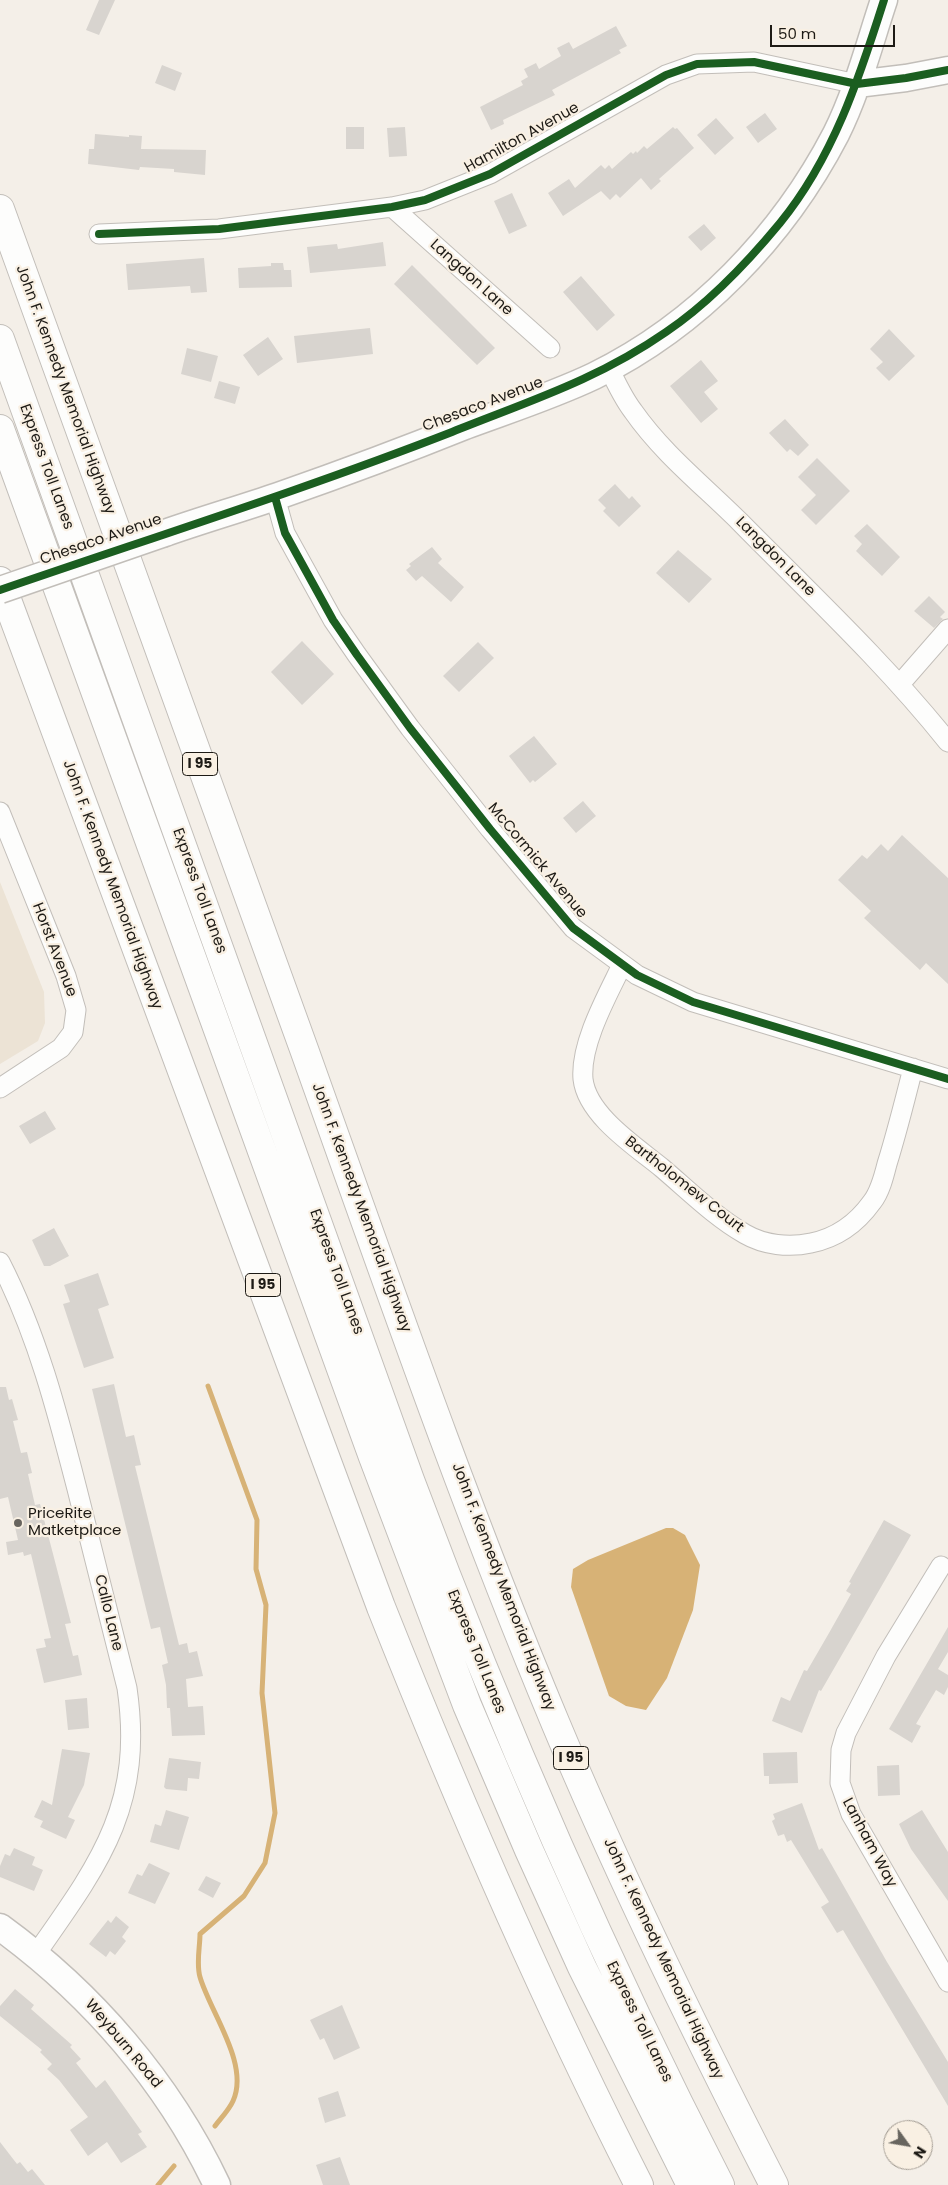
<!DOCTYPE html>
<style>
body{margin:0}
#map{position:relative;width:948px;height:2185px;overflow:hidden;background:#f4efe8;font-family:Poppins,sans-serif}
canvas{display:block}
.north{position:absolute;left:883px;top:2120px;width:50px;height:50px;box-sizing:border-box;background:#f9f0e3;border:1px solid #a19a91;border-radius:50%;rotate:122deg;font-size:14px;font-weight:700;line-height:20px;text-align:center;color:#1d1a15}
.north::after{content:'';display:block;margin:auto;width:18px;height:22px;background:#68655f;clip-path:polygon(50% 0,100% 100%,50% 72%,0 100%)}
.scale{position:absolute;left:770px;top:25px;width:125px;height:22px;box-sizing:border-box;border:2px solid #1d1a15;border-top:0;padding-left:6px;font-size:15px;line-height:18px;white-space:nowrap;color:#1d1a15;-webkit-text-stroke:4px #f9f0e3;paint-order:stroke}
</style>
<div id="map">
<canvas width="948" height="2185"></canvas>
<div class="north">N</div>
<div class="scale">50 m</div>
</div>
<script>
const ctx = document.querySelector('canvas').getContext('2d');
ctx.lineJoin = 'round';
function paint(path, color) { ctx.fillStyle = color; ctx.fill(path, 'evenodd'); }
function strokePath(path, color, width, dash) { ctx.strokeStyle = color; ctx.lineWidth = width; ctx.lineCap = dash ? 'butt' : 'round'; ctx.setLineDash(dash || []); ctx.stroke(path); }
function label(font, color, halo, rows, align = 'center') {
  ctx.font = font + ' Poppins,sans-serif'; ctx.lineWidth = 4.5; ctx.setLineDash([]); ctx.textBaseline = 'middle'; ctx.strokeStyle = halo; ctx.fillStyle = color; for (const [text, x, y, turn = 0] of rows) {
    ctx.save(); ctx.translate(x, y); ctx.rotate((+turn || 0) * Math.PI / 180); ctx.textAlign = isNaN(turn) ? turn : align; if (halo) ctx.strokeText(text, 0, 0); ctx.fillText(text, 0, 0); ctx.restore();
  }
}
const built = new Path2D(`
 M0 882 44 992 45 1023 38 1041 0 1064Z`);
const water = new Path2D(`
 M666 1528H673L685 1535 700 1565 693 1610 667 1678 646 1710 626 1706 609 1696 571 1587 573 1569 588 1560Z`);
const stream = new Path2D(`
 M208 1386 257 1520 256 1569 266 1605 262 1693 275 1813 265 1863 244 1896 200 1934C200 1947 196 1964 200 1977 210 2012 250 2064 233 2101 229 2110 221 2118 215 2126
 M158 2185 174 2166`);
const building = new Path2D(`
 M99 0H115L99 35 86 30Z
 M616 26 627 46 619 50 621 53 552 90 555 95 503 120 504 124 491 130 480 107 523 85 521 81 528 77 524 69 536 63 539 69 561 56 557 48 569 42 573 49Z
 M162 65 182 73 175 91 155 83Z
 M765 113 777 129 758 143 746 127Z
 M716 118 734 138 715 155 697 135Z
 M346 127H364V149H346Z
 M405 127 407 156 389 157 387 128Z
 M673 127 675 129 677 128 694 148 659 179 661 181 651 190 641 178 620 198 616 194 610 200 601 191 563 216 548 193 569 179 575 188 601 165 605 169 609 165 612 169 631 152 633 154 636 151 637 153 644 146 647 149Z
 M95 134 129 137V135L142 136 141 149 206 150 205 175 174 172V169L140 167 139 170 88 164 89 149H94Z
 M512 193 527 226 509 234 494 201Z
 M704 224 716 238 701 251 688 237Z
 M383 242 386 266 310 273 307 247 337 244 338 249Z
 M204 258 207 292 191 293 190 286 128 290 126 264Z
 M271 263H283L284 270H291L292 287 239 288 238 268 271 266Z
 M412 265 495 348 477 365 394 284Z
 M581 276 615 315 597 331 563 292Z
 M370 328 373 354 297 363 294 336Z
 M889 329 915 356 889 381 876 368 883 362 870 349Z
 M268 337 283 359 258 376 243 355Z
 M187 348 218 356 211 382 181 374Z
 M701 360 718 381 704 392 718 409 701 423 670 386Z
 M219 381 240 387 235 404 214 398Z
 M785 419 809 445 798 456 790 449 787 452 769 433Z
 M817 458 850 491 816 525 801 510 816 495 798 477Z
 M615 484 629 499 632 496 641 506 619 527 603 511 606 508 598 500Z
 M867 524 900 557 882 576 856 551 862 544 854 536Z
 M432 547 442 559 438 563 464 587 451 602 422 576 416 581 406 570 411 566 409 564Z
 M678 550 712 579 689 603 656 573Z
 M929 596 945 612 940 617 943 619 934 628 914 611Z
 M302 641 334 674 302 705 271 672Z
 M478 642 494 658 459 692 443 676Z
 M534 736 557 764 535 782 533 780 530 783 509 756Z
 M583 801 596 816 576 833 563 818Z
 M902 835 948 878V984L926 963 920 970 864 918 871 911 838 880 862 855 867 859 881 844 888 851Z
 M45 1111 56 1129 30 1144 19 1126Z
 M54 1228 69 1256 50 1266H44L32 1240Z
 M98 1273 109 1305 98 1309 114 1358 84 1368 63 1304 70 1302 64 1285Z
 M114 1384 126 1437 134 1435 141 1465 135 1466 179 1645 187 1643 189 1653 197 1651 203 1676 186 1679 188 1707 203 1706 205 1735 172 1736 170 1708H167L166 1685 162 1665 168 1663 160 1627 151 1629 92 1389Z
 M0 1387H6L9 1400 12 1399 18 1420 13 1421 21 1453 27 1452 32 1473 28 1474 35 1505 40 1504 71 1623 65 1624 73 1656 78 1655 82 1675 44 1683 36 1649 46 1647 44 1639 51 1638 31 1554 24 1556 23 1552 8 1555 6 1542 18 1540 8 1497 0 1499Z
 M884 1520 911 1535 821 1691 819 1690 802 1733 772 1721 781 1697 790 1701 804 1670 807 1671 829 1633 851 1594 846 1591 851 1583 849 1582Z
 M948 1627V1652L938 1669 948 1675V1687L944 1695 936 1690 916 1724 921 1726 912 1743 889 1729Z
 M87 1698 89 1728 68 1730 65 1700Z
 M62 1749 90 1753 84 1785 68 1817 75 1820 66 1839 40 1827 43 1821 34 1817 42 1800 52 1805Z
 M797 1752 798 1783 769 1784V1776H764L763 1753Z
 M169 1758 201 1762 199 1779 188 1778 187 1791 166 1789 164 1787Z
 M899 1765 900 1795 878 1796 877 1766Z
 M802 1803 819 1850 822 1848 887 1962 948 2062V2106L843 1930 837 1933 821 1907 829 1902 791 1840 787 1842 784 1834 778 1836 772 1821 775 1819 773 1814Z
 M166 1810 189 1817 179 1850 150 1842 155 1824 161 1826Z
 M922 1810 948 1852V1901L911 1849 899 1824Z
 M14 1848 35 1857 32 1865 43 1870 34 1891 0 1877V1866L5 1854 10 1856Z
 M149 1863 170 1873 155 1904 128 1893 137 1874 142 1876Z
 M206 1876 221 1883 213 1898 198 1890Z
 M116 1916 129 1927 122 1937 126 1941 115 1955 110 1951 106 1957 89 1944 108 1920 111 1923Z
 M15 1989 34 2005 31 2009 72 2045 70 2047 81 2059 76 2063 96 2088 105 2080 142 2132 138 2134 147 2147 121 2163 107 2142 88 2156 70 2130 88 2117 59 2080 47 2069 52 2064 40 2052 42 2050 0 2016V2006Z
 M342 2005 360 2048 334 2060 324 2038 320 2040 310 2020Z
 M338 2091 346 2116 325 2123 318 2098Z
 M0 2142 17 2164 20 2162 28 2172 32 2169 45 2185H0Z
 M340 2157 350 2185H323L316 2165Z`);
const street = new Path2D(`
 M392 207 550 348
 M99 234 219 229 392 207 425 200 490 174 666 75 697 64 754 62 857 84
 M609 368C616 383 623 398 633 411 663 454 704 486 740 522 811 594 885 663 948 742
 M275 497 285 533 333 620 357 655 410 728 490 829 573 928 637 975 693 1002 948 1079
 M900 684 948 629
 M0 812 66 976 76 1010 73 1032 61 1048 0 1088
 M622 965C607 996 580 1044 583 1079 587 1115 635 1146 662 1168 688 1190 715 1217 745 1234 764 1245 789 1248 811 1243 836 1238 857 1223 872 1202 880 1192 884 1176 887 1164 897 1132 905 1100 913 1068
 M0 1262C37 1334 57 1411 77 1489 93 1555 111 1622 127 1688 144 1805 100 1863 36 1954
 M941 1566 886 1656 846 1733 841 1750 840 1783 851 1814 948 1982`);
const secondary = new Path2D(`
 M857 84 906 78 948 70
 M165 533C202 520 240 509 278 496 341 474 403 451 465 426 508 410 552 396 594 376 698 325 783 236 836 134 857 92 869 45 884 0
 M0 1927C92 1994 168 2082 217 2185`);
const highway = new Path2D(`
 M0 209C102 490 203 771 305 1052 385 1276 463 1502 555 1722 621 1880 696 2033 774 2185
 M0 339 410 1480C500 1721 602 1956 720 2185
 M0 429 373 1457 467 1705 529 1850 582 1967 691 2185
 M0 581 381 1607C459 1803 543 1997 639 2185`);
const secondaryBridge = new Path2D(`
 M0 590 165 533`);
const cycleway = new Path2D(`
 M99 234 219 229 392 207 425 200 490 174 666 75 697 64 754 62 857 84 906 78 948 70
 M275 497 285 533 333 620 357 655 410 728 490 829 573 928 637 975 693 1002 948 1079
 M0 590C151 538 303 490 452 432 529 401 597 380 666 332 709 303 747 263 780 223 833 158 859 79 884 0`);
const markers = [
 [18,1523,5,"#68655f"]
];
const shields = [
 [200,764,35],
 [263,1285,35],
 [571,1758,35]
];
const shieldNames = [
 ["I 95",200,764],
 ["I 95",263,1285],
 ["I 95",571,1758]
];
const streetNames = [
 ["Hamilton Avenue",522,138,-29],
 ["Langdon Lane",471,278,42],
 ["John F. Kennedy Memorial Highway",65,390,70],
 ["Chesaco Avenue",483,405,-21],
 ["Express Toll Lanes",46,467,70],
 ["Chesaco Avenue",101,540,-19],
 ["Langdon Lane",775,557,45],
 ["McCormick Avenue",537,861,50],
 ["John F. Kennedy Memorial Highway",112,885,70],
 ["Express Toll Lanes",199,891,70],
 ["Horst Avenue",54,950,69],
 ["Bartholomew Court",684,1185,38],
 ["John F. Kennedy Memorial Highway",361,1208,70],
 ["Express Toll Lanes",336,1272,70],
 ["John F. Kennedy Memorial Highway",503,1587,69],
 ["Callo Lane",108,1613,76],
 ["Express Toll Lanes",476,1652,68],
 ["Lanham Way",869,1843,62],
 ["John F. Kennedy Memorial Highway",663,1959,65],
 ["Express Toll Lanes",639,2022,64],
 ["Weyburn Road",123,2044,50]
];
const poiNames = [
 ["PriceRite",28,1514],
 ["Matketplace",28,1531]
];
paint(built, '#ece3d5');
paint(water, '#d7b276');
strokePath(stream, '#d7b276', 5);
paint(building, '#d8d4cf');
strokePath(street, '#c2beb9', 21);
strokePath(secondary, '#c2beb9', 29);
strokePath(highway, '#c2beb9', 30);
strokePath(street, '#fdfdfc', 19);
strokePath(secondary, '#fdfdfc', 26);
strokePath(highway, '#fdfdfc', 28);
strokePath(secondaryBridge, '#c2beb9', 29, []);
strokePath(secondaryBridge, '#fdfdfc', 26);
strokePath(cycleway, '#1b5e20', 8);
for (const [x, y, r, color] of markers) { const dot = new Path2D(); dot.arc(x, y, r, 0, 2 * Math.PI); ctx.fillStyle = color; ctx.fill(dot); strokePath(dot, '#f9f0e3', 2); }
for (const [x, y, w] of shields) { const box = new Path2D(); box.roundRect(x - w / 2, y - 11.5, w, 23, 4); ctx.fillStyle = '#f9f0e3'; ctx.fill(box); strokePath(box, '#1d1a15', 1); }
label('bold 14px', '#1d1a15', null, shieldNames);
label('15px', '#1d1a15', '#f9f0e3', streetNames);
label('15px', '#1d1a15', '#f9f0e3', poiNames, 'left');
</script>
